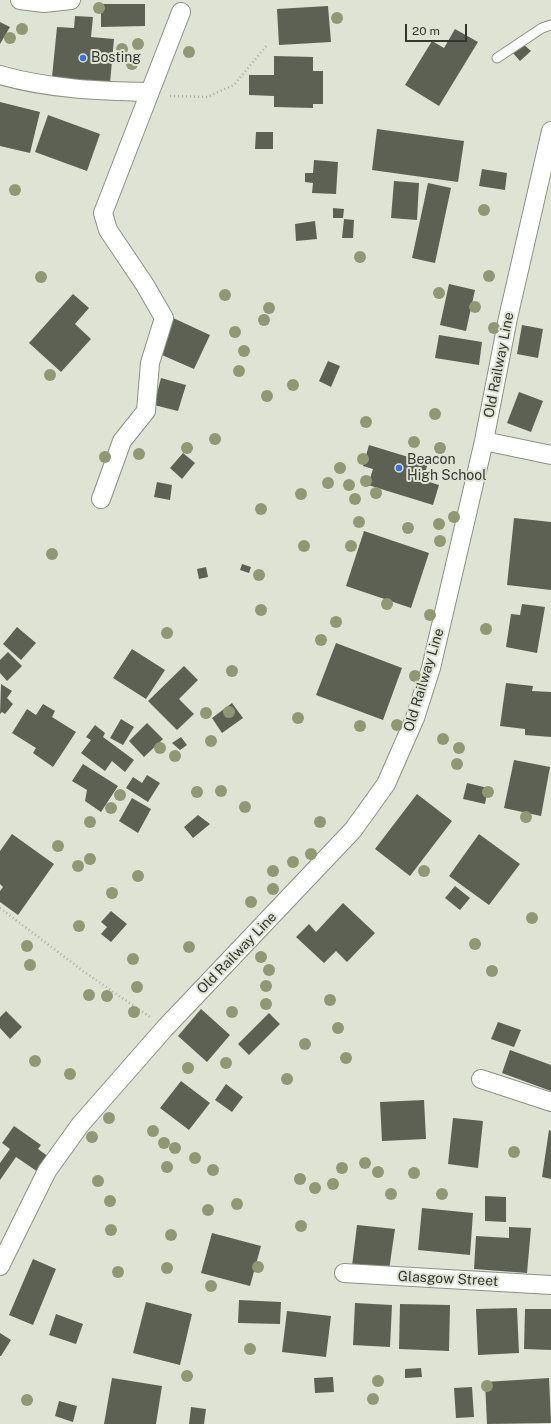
<!DOCTYPE html>
<style>
body{margin:0}
#map{position:relative;width:551px;height:1424px;overflow:hidden;background:#dfe3d4;font-family:"Public Sans",sans-serif}
canvas{display:block}
.scale{position:absolute;left:405px;top:24px;width:62px;height:18px;box-sizing:border-box;border:2px solid #343630;border-top:0;padding-left:5px;font-size:12px;line-height:14px;white-space:nowrap;color:#343630;-webkit-text-stroke:3px #dfe3d4;paint-order:stroke}
</style>
<div id="map">
<canvas width="551" height="1424"></canvas>
<div class="scale">20 m</div>
</div>
<script>
const ctx = document.querySelector('canvas').getContext('2d');
ctx.lineJoin = 'round';
function paint(path, color) { ctx.fillStyle = color; ctx.fill(path, 'evenodd'); }
function strokePath(path, color, width, dash) { ctx.strokeStyle = color; ctx.lineWidth = width; ctx.lineCap = dash ? 'butt' : 'round'; ctx.setLineDash(dash || []); ctx.stroke(path); }
function label(font, color, halo, rows, align = 'center') {
  ctx.font = font + ' "Public Sans",sans-serif'; ctx.lineWidth = 4; ctx.setLineDash([]); ctx.textBaseline = 'middle'; ctx.strokeStyle = halo; ctx.fillStyle = color; for (const [text, x, y, turn = 0] of rows) {
    ctx.save(); ctx.translate(x, y); ctx.rotate((+turn || 0) * Math.PI / 180); ctx.textAlign = isNaN(turn) ? turn : align; if (halo) ctx.strokeText(text, 0, 0); ctx.fillText(text, 0, 0); ctx.restore();
  }
}
const building = new Path2D(`
 M101 4H145V26L101 27Z
 M328 6 331 42 279 45 277 9Z
 M75 16 93 17 91 37 114 39 110 83 52 77 57 27 74 28Z
 M0 22 10 27 0 44Z
 M455 29 478 42 439 106 405 85 432 41 444 48Z
 M523 44 531 51 520 61 513 53Z
 M274 56 313 57V71H323V104H313V108L274 107V96L249 95V75H274Z
 M0 102 40 112 30 153 0 146Z
 M48 115 100 134 87 171 35 152Z
 M377 129 464 141 458 182 372 170Z
 M256 132H273V149H255Z
 M314 160 338 162 336 194 312 193 313 183 305 182V173H313Z
 M482 169 507 173 505 190 479 186Z
 M394 181 419 183 417 220 391 218Z
 M428 183 451 188 435 263 412 258Z
 M333 208 344 209 343 218H333Z
 M344 219 354 220 353 238H342Z
 M315 221 317 239 296 241 295 224Z
 M449 284 475 290 466 331 440 325Z
 M73 294 89 308 75 324 91 339 61 372 29 343Z
 M171 317 210 335 194 369 155 352Z
 M522 325 543 329 538 358 517 354Z
 M439 335 482 342 479 365 435 358Z
 M328 361 340 366 331 387 319 381Z
 M161 378 186 385 178 411 154 405Z
 M519 392 543 401 531 432 507 423Z
 M369 445 428 463 423 480 439 485 433 505 368 485 373 469 363 466Z
 M183 453 195 463 182 479 170 468Z
 M157 482 172 485 170 500 154 497Z
 M514 518 551 522V590L507 585Z
 M364 531 429 553 411 608 346 586Z
 M242 564 251 567 249 573 240 570Z
 M206 567 208 577 199 579 197 569Z
 M522 604 545 607 537 653 506 647 511 614 520 615Z
 M17 627 36 643 21 660 3 644Z
 M336 643 402 668 383 720 316 695Z
 M132 649 165 670 146 699 113 678Z
 M8 652 22 666 7 681 0 673V660Z
 M184 666 198 680 179 699 194 714 177 730 148 701Z
 M506 683 533 686 532 691 551 692V737L525 735V729L500 726Z
 M1 684 12 691 7 698 13 704 5 714 2 712 0 714Z
 M232 703 243 718 222 733 212 718Z
 M43 704 55 711 52 717 76 732 53 767 33 753 36 748 12 733 27 709 36 715Z
 M121 719 134 727 123 745 110 738Z
 M147 723 163 739 144 757 129 741Z
 M95 725 105 733 103 737 134 760 125 772 112 761 105 771 81 753 91 740 86 737Z
 M181 737 187 745 180 750 172 743Z
 M514 760 550 767 541 816 504 808Z
 M83 764 118 786 101 812 85 801 87 790 72 781Z
 M147 775 160 783 148 802 126 788 133 777 142 783Z
 M467 783 488 788 485 804 463 799Z
 M417 794 452 821 410 876 375 849Z
 M132 798 151 809 138 833 119 821Z
 M198 815 210 824 193 838 184 827Z
 M12 834 54 864 18 915 0 902V891L3 887 0 884V851Z
 M479 834 520 864 489 905 449 876Z
 M455 886 470 898 460 910 445 898Z
 M343 903 375 933 347 962 336 951 324 963 296 937 309 924 316 932Z
 M111 911 127 924 111 942 101 934 107 927 101 922Z
 M201 1009 230 1035 207 1062 178 1036Z
 M6 1011 22 1027 10 1039 0 1028V1017Z
 M269 1013 280 1024 249 1055 238 1044Z
 M498 1022 521 1030 514 1047 491 1039Z
 M510 1050 551 1065V1091L502 1073Z
 M181 1081 210 1103 189 1130 160 1108Z
 M226 1084 243 1097 232 1112 215 1100Z
 M424 1100 426 1139 382 1141 380 1102Z
 M453 1118 483 1121 478 1168 448 1164Z
 M14 1126 41 1145 38 1149 49 1157 38 1172 16 1157 0 1180V1163L10 1149 2 1143Z
 M549 1130 551 1131V1179L542 1177Z
 M485 1196 506 1197V1222L485 1221Z
 M422 1208 473 1213 470 1255 418 1250Z
 M357 1225 395 1229 389 1270 352 1266Z
 M509 1227 531 1228 527 1273 474 1269 476 1236 509 1238Z
 M212 1233 261 1246 250 1286 201 1273Z
 M33 1259 56 1269 33 1325 9 1315Z
 M239 1300 281 1302 280 1324 238 1323Z
 M146 1302 192 1314 180 1365 133 1353Z
 M355 1303 392 1305 390 1347 353 1345Z
 M400 1304 450 1305 449 1351 399 1349Z
 M517 1308 519 1353 478 1355 476 1309Z
 M525 1309H551V1350L524 1349Z
 M287 1311 331 1316 326 1357 282 1352Z
 M56 1314 83 1324 76 1344 49 1335Z
 M0 1333 11 1340 1 1356H0Z
 M421 1368 422 1377 405 1378V1369Z
 M333 1377 334 1392 315 1393 314 1378Z
 M112 1378 162 1386 156 1424H104Z
 M549 1378 551 1423 487 1424 485 1382Z
 M472 1387 474 1417 456 1418 454 1388Z
 M59 1401 77 1406 73 1422 55 1416Z
 M191 1407 206 1409 204 1424H189Z`);
const path = new Path2D(`
 M170 96 207 97 234 85 267 45
 M0 908 83 971 150 1017`);
const service = new Path2D(`
 M497 58 542 28 551 25`);
const minor = new Path2D(`
 M20 0 44 3 71 0
 M0 75C49 89 99 91 149 92
 M484 441 551 455
 M101 499 122 441 146 411 150 363 164 318 145 285 108 230 103 213 181 12
 M481 1079 551 1102
 M0 1266 47 1171 80 1125 165 1028 353 830 386 784 415 718 431 668 484 441 508 318 551 131
 M344 1273 551 1285`);
const trees = [
 [99,8],
 [337,18],
 [22,29],
 [10,38],
 [138,44],
 [122,49],
 [189,52],
 [132,64],
 [15,190],
 [484,210],
 [360,257],
 [489,276],
 [41,277],
 [439,293],
 [225,295],
 [475,307],
 [269,308],
 [264,320],
 [494,328],
 [235,332],
 [244,351],
 [239,371],
 [50,375],
 [293,385],
 [267,396],
 [435,414],
 [366,422],
 [215,439],
 [414,442],
 [187,448],
 [440,448],
 [139,454],
 [105,457],
 [363,459],
 [340,468],
 [366,481],
 [328,483],
 [349,485],
 [376,493],
 [301,494],
 [355,499],
 [261,509],
 [454,517],
 [359,522],
 [439,524],
 [408,528],
 [440,541],
 [304,546],
 [351,546],
 [52,554],
 [259,575],
 [387,604],
 [261,610],
 [430,615],
 [336,622],
 [486,629],
 [167,633],
 [321,640],
 [232,671],
 [415,676],
 [229,712],
 [206,713],
 [298,718],
 [397,725],
 [360,726],
 [443,739],
 [211,741],
 [160,748],
 [459,748],
 [175,756],
 [457,764],
 [221,791],
 [197,792],
 [488,792],
 [120,795],
 [245,807],
 [111,808],
 [526,817],
 [90,822],
 [320,822],
 [58,846],
 [311,854],
 [90,859],
 [293,862],
 [78,866],
 [273,871],
 [424,871],
 [138,876],
 [273,889],
 [112,893],
 [251,902],
 [532,918],
 [79,926],
 [475,944],
 [27,946],
 [189,947],
 [261,957],
 [133,959],
 [30,965],
 [269,970],
 [492,971],
 [266,986],
 [137,987],
 [89,995],
 [107,996],
 [330,1000],
 [266,1004],
 [134,1012],
 [232,1012],
 [338,1028],
 [305,1044],
 [346,1058],
 [35,1061],
 [226,1063],
 [188,1068],
 [70,1074],
 [287,1079],
 [109,1118],
 [153,1131],
 [92,1137],
 [164,1143],
 [175,1148],
 [514,1152],
 [195,1158],
 [365,1163],
 [167,1167],
 [342,1168],
 [213,1170],
 [378,1172],
 [414,1173],
 [300,1179],
 [98,1181],
 [333,1184],
 [315,1188],
 [391,1194],
 [442,1194],
 [110,1201],
 [237,1204],
 [208,1210],
 [301,1226],
 [111,1230],
 [171,1235],
 [258,1267],
 [167,1268],
 [118,1272],
 [211,1286],
 [250,1349],
 [187,1376],
 [378,1381],
 [487,1386],
 [373,1399],
 [27,1400]
];
const markers = [
 [83,58,4,"#396fde"],
 [399,468,4,"#396fde"]
];
const poiNames = [
 ["Bosting",91,58],
 ["Beacon",407,460],
 ["High School",407,476]
];
const streetNames = [
 ["Old Railway Line",499,365,-79],
 ["Old Railway Line",424,680,-73],
 ["Old Railway Line",237,953,-46],
 ["Glasgow Street",448,1279,3]
];
paint(building, '#5d6154');
strokePath(service, '#8d9183', 11);
strokePath(minor, '#8d9183', 20);
strokePath(path, '#aaaea1', 2.5, [1, 3]);
strokePath(service, '#fff', 9);
strokePath(minor, '#fff', 18);
ctx.fillStyle = '#909873';
for (const [x, y] of trees) { ctx.beginPath(); ctx.arc(x, y, 6, 0, 2 * Math.PI); ctx.fill(); }
for (const [x, y, r, color] of markers) { const dot = new Path2D(); dot.arc(x, y, r, 0, 2 * Math.PI); ctx.fillStyle = color; ctx.fill(dot); strokePath(dot, '#dfe3d4', 1.5); }
label('14px', '#343630', '#dfe3d4', poiNames, 'left');
label('14px', '#343630', '#dfe3d4', streetNames);
</script>
